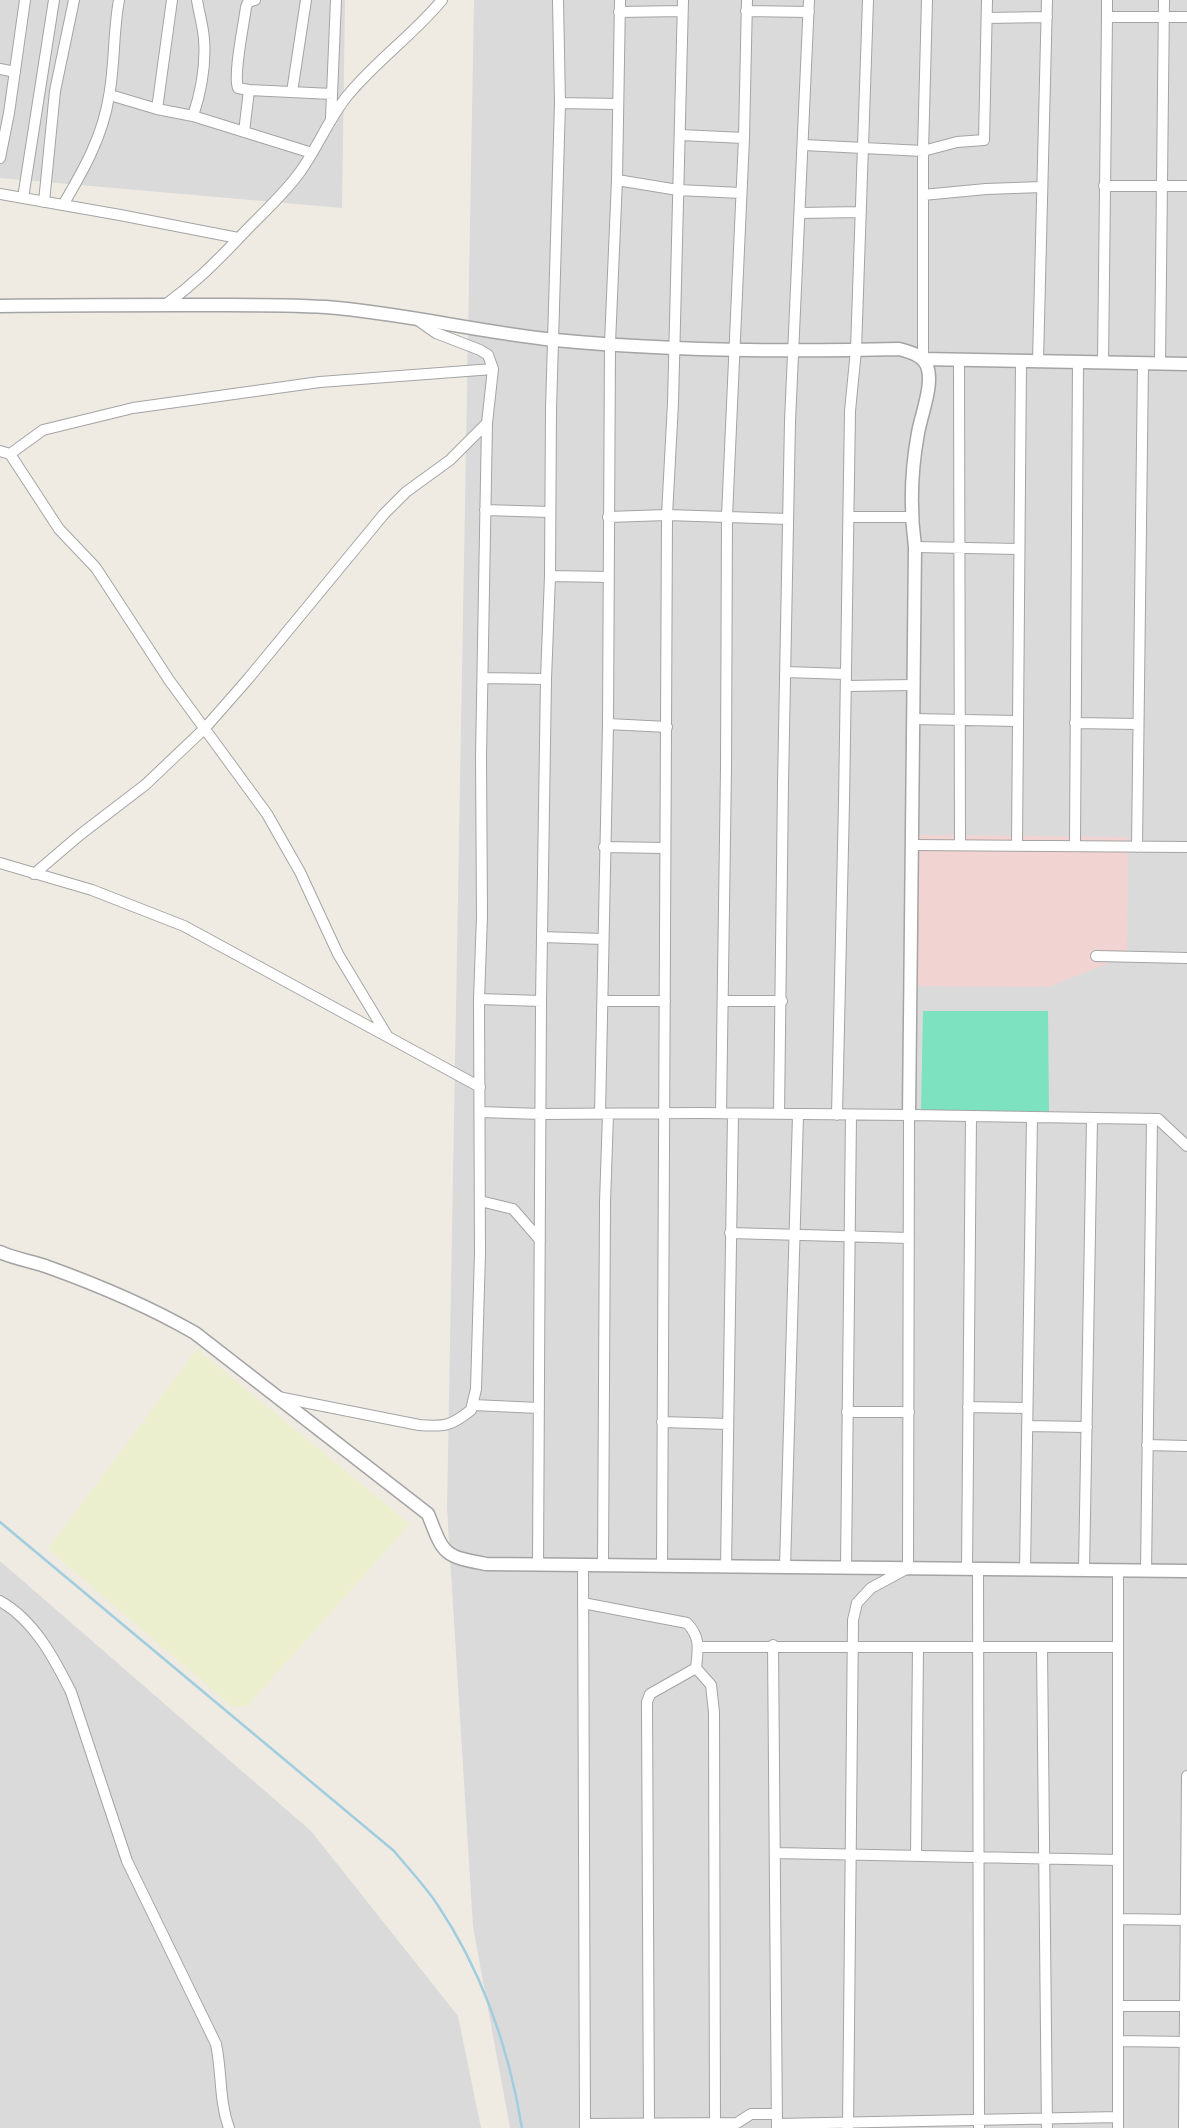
<!DOCTYPE html>
<style>
body{margin:0}
canvas{display:block;background:#efebe3}
</style>
<canvas width="1187" height="2128"></canvas>
<script>
const ctx = document.querySelector('canvas').getContext('2d');
ctx.lineJoin = 'round';
function paint(path, color) { ctx.fillStyle = color; ctx.fill(path, 'evenodd'); }
function strokePath(path, color, width, dash) { ctx.strokeStyle = color; ctx.lineWidth = width; ctx.lineCap = dash ? 'butt' : 'round'; ctx.setLineDash(dash || []); ctx.stroke(path); }
const residential = new Path2D(`
 M0 0H345L342 208 0 178Z
 M474 0H1187V2128H510L473 1927 447 1509Z
 M0 1561 311 1831 458 2016 481 2128H0Z`);
const commercial = new Path2D(`
 M918 835 1128 837 1127 956 1048 987 917 986Z`);
const farmland = new Path2D(`
 M197 1349 410 1524 247 1706 232 1707 48 1549Z`);
const pitch = new Path2D(`
 M923 1011H1048L1049 1112 921 1110Z`);
const stream = new Path2D(`
 M0 1522 394 1851C408 1868 425 1886 437 1904 482 1971 509 2049 522 2128`);
const minor = new Path2D(`
 M255 0 248 2 246 7C244 24 233 74 238 88L249 90 332 94
 M1107 0V17H1187
 M746 11 809 12
 M619 12 682 11
 M987 18 1047 17
 M0 69 15 72
 M292 92 306 0
 M110 95 157 109 193 116 312 153
 M560 103 618 104
 M157 109 172 0
 M193 116C201 92 206 65 204 39 203 26 199 13 197 0
 M331 118 336 0
 M244 132 249 90
 M680 135 744 138
 M804 145 923 151 927 0
 M0 158 9 113 25 0
 M617 180 678 190 741 193
 M1104 186H1187
 M0 194 120 215 238 238
 M923 195 986 189 1042 187
 M23 198 54 0
 M44 202 55 91 74 0
 M63 205C83 171 103 136 109 96 115 64 113 32 119 0
 M800 213 861 212
 M165 305C194 284 214 264 238 239 259 216 282 197 300 172 318 147 329 118 348 95 377 60 414 34 442 0
 M923 359V151L957 142 984 140 987 0
 M959 360 960 844
 M1038 361 1047 0
 M1103 362 1107 17
 M1160 363 1164 0
 M0 451 10 454 59 529 96 568 169 680 267 814 300 872 338 954 388 1037
 M10 454 43 430 133 408 320 382 493 369
 M485 510 550 512
 M608 517 667 515 788 519
 M849 517H911
 M915 547 1019 549
 M550 576 608 577
 M786 672 846 674
 M483 678 546 679
 M846 686 914 685
 M914 719 1017 721
 M1075 723 1138 724
 M608 724 667 727
 M1017 844 1021 361
 M912 845 1187 847
 M1075 845 1078 362
 M604 847 665 848
 M1137 847 1143 363
 M0 863 92 890 184 926 480 1087
 M34 874 81 834 145 785 205 728 248 679 384 514 406 492 450 460 487 423
 M542 937 603 939
 M1096 956 1187 958
 M479 999 541 1001
 M603 1001H665
 M723 1001H782
 M480 1112 541 1114 699 1113 909 1115 1158 1119 1187 1146
 M721 1113 726 768 727 516 744 138 747 0
 M600 1114 608 724 610 343 617 180 620 0
 M779 1114 783 783 790 421 809 0
 M837 1115 844 802 850 411 856 350 868 0
 M480 1201 513 1209 540 1240
 M730 1233 909 1238
 M278 1397 419 1425C445 1427 451 1426 471 1410L476 1389 480 1253 479 999 482 916 481 757 484 588 487 423 493 369 488 355 480 350 436 333 419 321
 M473 1405 539 1408
 M968 1407 1027 1408
 M847 1412H909
 M662 1422 728 1424
 M1027 1426 1087 1427
 M1147 1445 1187 1446
 M538 1565 541 1001 546 679 550 576 551 409 560 103 558 0
 M583 1565 585 2128
 M603 1565 605 1203 608 1114
 M662 1566 667 515 673 403 683 0
 M726 1567 733 1114
 M785 1567 798 1115
 M846 1568 851 1115
 M967 1569 971 1116
 M978 1569 979 2128
 M1025 1570 1032 1117
 M1084 1570 1092 1118
 M1146 1571 1152 1119
 M0 1601C34 1620 54 1658 71 1692L127 1861 216 2044C222 2072 219 2101 229 2128
 M583 1603 687 1623C701 1638 698 1649 696 1668L650 1694 647 1702 649 2128
 M773 1645 777 2128
 M698 1647H1118
 M1042 1647 1047 2128
 M696 1668 711 1685 714 1712 715 2128
 M775 1853 1118 1860
 M916 1856 918 1647
 M1118 1919 1187 1920
 M1118 2006H1187
 M1118 2041 1187 2042
 M585 2124 737 2123 751 2114H777
 M777 2124 1118 2117
 M848 2128 853 1620 857 1603 871 1588 908 1568 909 1115
 M1118 2128V1571
 M1184 2128 1187 1776`);
const tertiary = new Path2D(`
 M0 306C60 305 121 305 181 305 230 305 278 304 326 307 403 313 478 332 555 340 669 351 784 352 899 349 910 352 922 355 927 366 934 384 921 415 918 433 911 471 910 510 915 547L909 1115
 M923 359 1187 364
 M0 1252C15 1259 32 1261 48 1267 98 1285 148 1306 195 1333L428 1514C444 1555 443 1556 486 1564L1187 1571`);
paint(residential, '#dbdada');
paint(commercial, '#f1d3d1');
paint(farmland, '#ebefcd');
paint(pitch, '#7de2bf');
strokePath(stream, '#a1cedf', 2.5);
strokePath(minor, '#a4a4a4', 12);
strokePath(tertiary, '#a4a4a4', 15);
strokePath(minor, '#fff', 10);
strokePath(tertiary, '#fff', 12);
</script>
